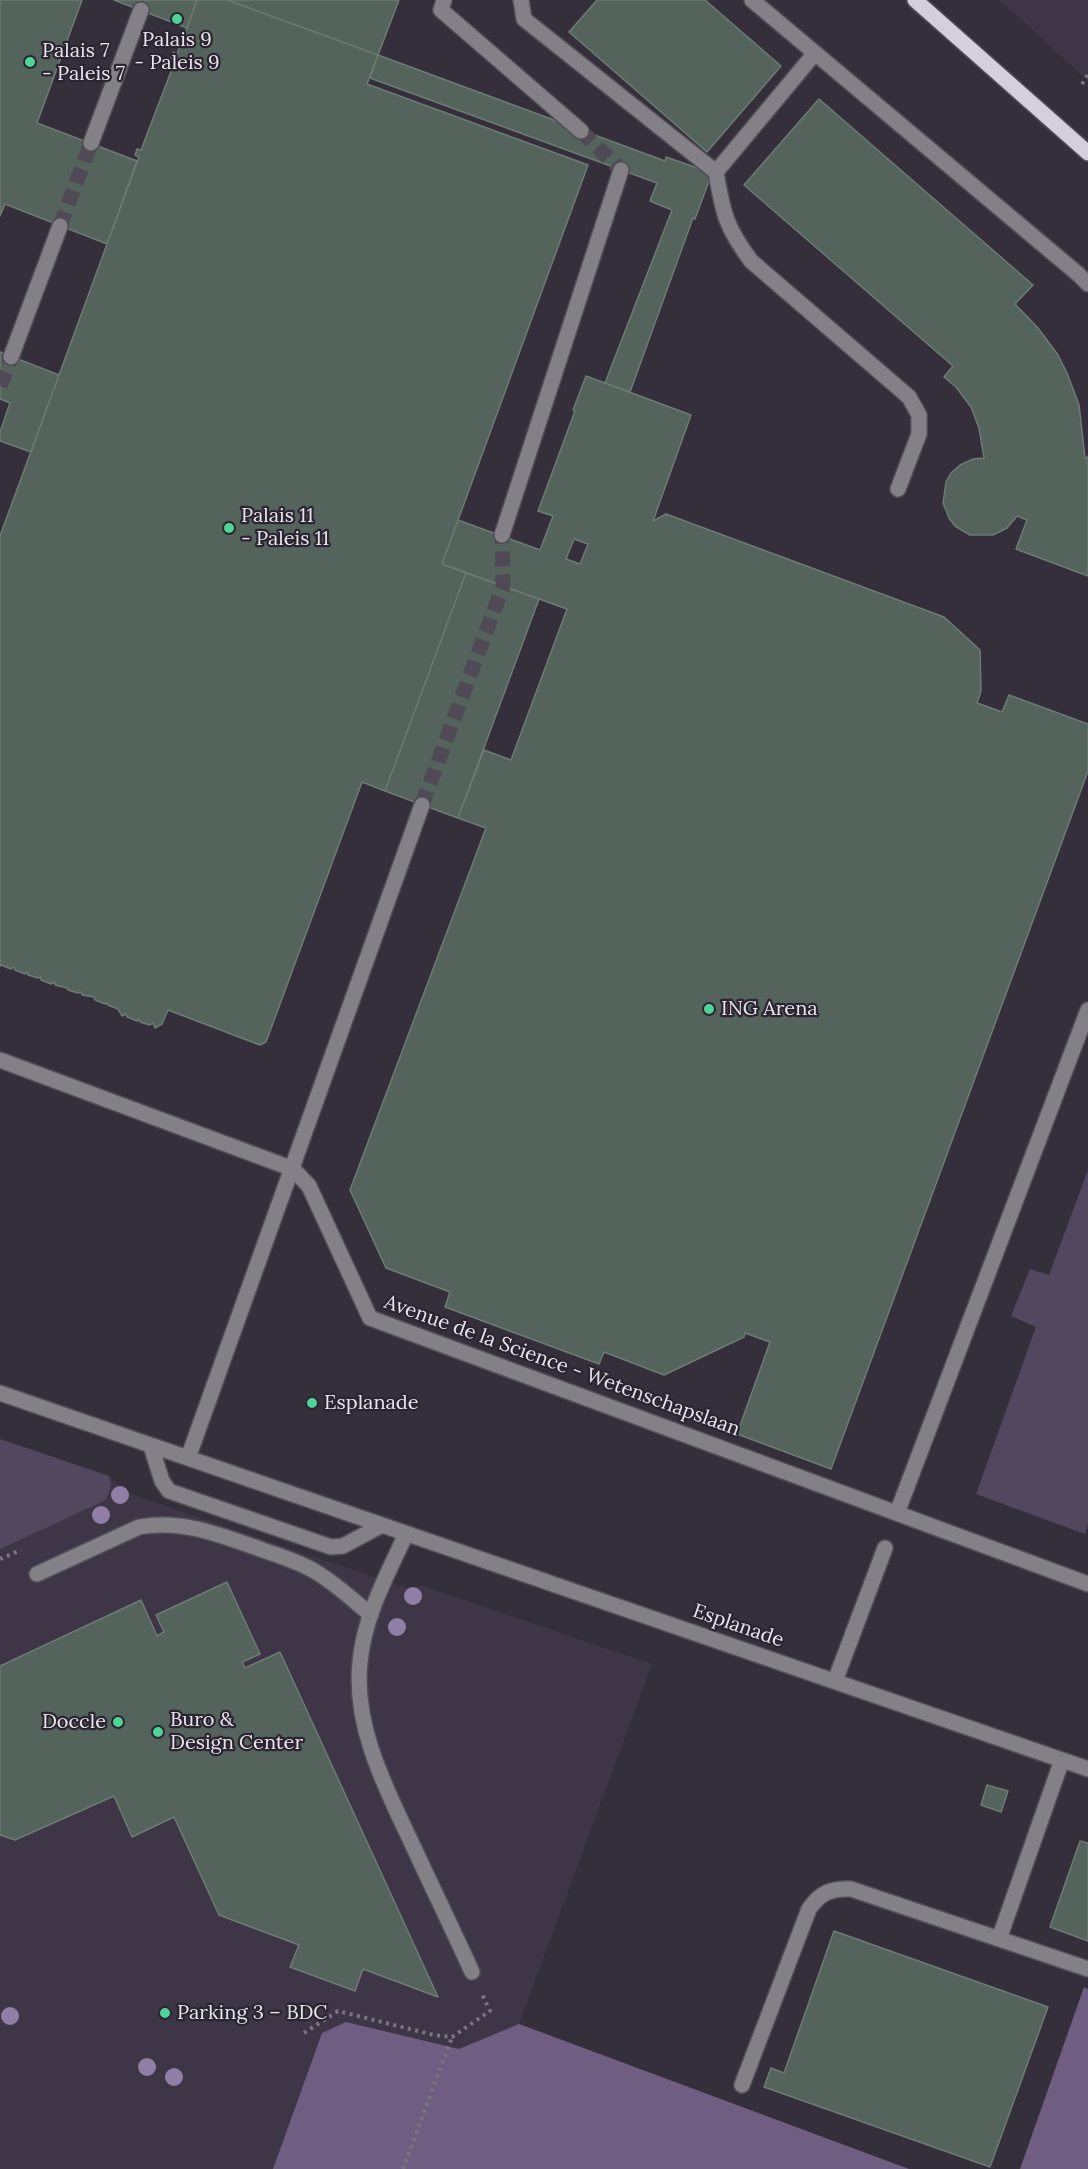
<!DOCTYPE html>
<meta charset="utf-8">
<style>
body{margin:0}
canvas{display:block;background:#352f3b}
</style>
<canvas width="1088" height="2169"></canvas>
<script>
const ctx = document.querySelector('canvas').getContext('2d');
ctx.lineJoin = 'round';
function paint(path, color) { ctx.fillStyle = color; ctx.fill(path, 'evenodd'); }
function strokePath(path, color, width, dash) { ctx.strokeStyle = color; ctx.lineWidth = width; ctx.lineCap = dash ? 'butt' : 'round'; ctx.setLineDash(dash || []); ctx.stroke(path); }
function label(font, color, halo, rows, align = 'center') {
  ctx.font = font + ' Lora,serif'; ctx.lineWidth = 4.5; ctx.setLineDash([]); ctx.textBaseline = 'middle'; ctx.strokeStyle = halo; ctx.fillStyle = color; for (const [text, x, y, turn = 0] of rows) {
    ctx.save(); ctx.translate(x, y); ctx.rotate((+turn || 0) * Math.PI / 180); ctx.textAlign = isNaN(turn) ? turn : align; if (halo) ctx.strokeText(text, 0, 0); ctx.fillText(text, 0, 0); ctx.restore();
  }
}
const built = new Path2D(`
 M999 0H1088V81L1013 12Z
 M0 1439 109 1476 130 1494 406 1588 422 1586 652 1664 519 2024 909 2169H0Z`);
const green = new Path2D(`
 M1088 1170V1525L1085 1534 976 1494 1036 1327 1011 1316 1030 1269 1049 1275Z
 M0 1439 109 1476 111 1486 106 1500 0 1549Z`);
const forest = new Path2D(`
 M1084 1987 1088 1989V2169H1020Z
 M346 2022 459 2049 519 2024 909 2169H273L322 2033Z`);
const building = new Path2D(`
 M0 0H82L37 123 137 161 107 244 5 204 0 216Z
 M114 0H197L187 28Z
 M197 0H227L378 55 367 84 588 165 442 564 466 573 385 791 362 782 266 1042 260 1045 168 1010 162 1024 155 1028 153 1023 150 1025 140 1022 139 1019 137 1021 127 1017 126 1014 122 1016 118 1009 108 1005V1003L105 1004 95 1000 94 997 82 995 81 992 78 993 68 990 67 988 55 985V982L51 984 41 980V977L38 978 28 975 27 972 25 974 15 970 14 967 11 969 1 965 0 966V536L139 157 135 155 137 149 141 150 175 61 170 59 173 52 177 54Z
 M227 0H399L378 55Z
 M597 0H705L781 66 707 152 569 32Z
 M378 55 665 161 666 157 712 173 695 219 693 218 630 392 605 383 672 210 650 201 657 183 370 78Z
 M819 99 1033 285 1015 304 1038 328 1058 355 1067 373 1079 405 1085 458 1088 457V576L1016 549 1027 520 1017 516 1007 528 993 535H970L955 526 949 518 943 503 946 482 951 473 960 465 973 459 984 458 979 428 971 407 956 387 944 377 953 366 744 185Z
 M0 352 59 375 31 452 0 441V432L10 403 0 399Z
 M586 376 691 415 653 521 666 514 944 617 980 650 981 691 977 703 1002 712 1009 695 1088 724V771L831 1469 737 1434 770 1342 745 1333 744 1337 664 1375 604 1352 599 1364 445 1307 450 1292 386 1268 350 1190 486 828 458 818 484 750 511 760 567 609 442 564 458 520 540 550 553 516 538 511 575 411 573 410ZM574 539 588 544 580 564 566 559Z
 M466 573 539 599 458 818 385 791Z
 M227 1582 260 1654 242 1662 245 1668 280 1652 438 1997 363 1969 355 1991 290 1967 299 1945 219 1915 174 1817 132 1837 114 1796 15 1840 0 1835V1666L141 1600 157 1636 164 1632 156 1615Z
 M987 1785 1008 1791 1001 1812 981 1805Z
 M1080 1841 1088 1843V1941L1050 1927Z
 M834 1931 1048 2007 990 2167 764 2087 771 2068 784 2073Z`);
const minorTunnel = new Path2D(`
 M581 131 621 170
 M60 226 91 143
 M0 386 11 357
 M422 805 503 586 502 535`);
const path = new Path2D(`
 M1082 84 1088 74
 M0 1559 21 1550
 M304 2033 338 2011 434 2035 452 2037 490 2011 482 1994
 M403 2169 452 2037`);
const minor = new Path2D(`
 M444 0 441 10 581 131
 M521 0 524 19 716 172C723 214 726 227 751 261L909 397 919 415V434L898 489
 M752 0 1078 274 1088 284
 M91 143 141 10
 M716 172 815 53
 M11 357 60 226
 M502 535 621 170
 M0 1060 293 1169 309 1186 370 1318 1088 1584
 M0 1393 1088 1769
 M151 1446 162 1481 169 1491 331 1547 343 1546 382 1525
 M188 1458 422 805
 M897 1513 1088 1010
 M406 1534C387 1575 364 1617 360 1662 353 1728 387 1790 414 1848 433 1889 453 1930 472 1972
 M37 1574 139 1527C182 1519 220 1535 260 1549 279 1556 300 1562 316 1572 336 1584 353 1600 371 1615
 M835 1681 885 1548
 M999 1939 1062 1760
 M742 2085 809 1909C820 1893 831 1888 851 1889L1088 1969`);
const major = new Path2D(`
 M915 0 1088 153`);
const trees = [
 [120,1495],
 [101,1515],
 [413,1596],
 [397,1627],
 [10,2016],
 [147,2067],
 [174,2077]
];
const markers = [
 [177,19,6,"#4ed399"],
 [30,62,6,"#4ed399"],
 [229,528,6,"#4ed399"],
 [709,1009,6,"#4ed399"],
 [312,1403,6,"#4ed399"],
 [118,1722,6,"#4ed399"],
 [158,1732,6,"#4ed399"],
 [165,2013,6,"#4ed399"]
];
const poiNames = [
 ["Palais 9",177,40,"center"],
 ["- Paleis 9",177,63,"center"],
 ["Palais 7",42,51],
 ["- Paleis 7",42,74],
 ["Palais 11",241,516],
 ["- Paleis 11",241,539],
 ["ING Arena",721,1009],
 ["Esplanade",324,1403],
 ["Buro &",170,1720],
 ["Design Center",170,1743],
 ["Doccle",106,1722,"right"],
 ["Parking 3 – BDC",177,2013]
];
const streetNames = [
 ["Avenue de la Science - Wetenschapslaan",562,1366,20],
 ["Esplanade",738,1626,19]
];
paint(built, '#3e3547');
paint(green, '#534760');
paint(forest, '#6f5d82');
paint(building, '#54635b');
strokePath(building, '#6c7c73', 1.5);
strokePath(minorTunnel, '#504a56', 15, [15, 8]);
strokePath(minor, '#524c57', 18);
strokePath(major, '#524c57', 18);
strokePath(path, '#7a757f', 4, [3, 4.5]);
strokePath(minor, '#838087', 15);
strokePath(major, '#d5cedc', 15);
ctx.fillStyle = '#917ea6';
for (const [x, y] of trees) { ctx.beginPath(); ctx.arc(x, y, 9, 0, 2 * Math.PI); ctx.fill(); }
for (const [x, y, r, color] of markers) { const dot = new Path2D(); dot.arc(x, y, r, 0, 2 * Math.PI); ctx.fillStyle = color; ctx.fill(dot); strokePath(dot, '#2b2531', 2); }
label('20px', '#e8e4ec', '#2b2531', poiNames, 'left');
label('20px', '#e8e4ec', '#2b2531', streetNames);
</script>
